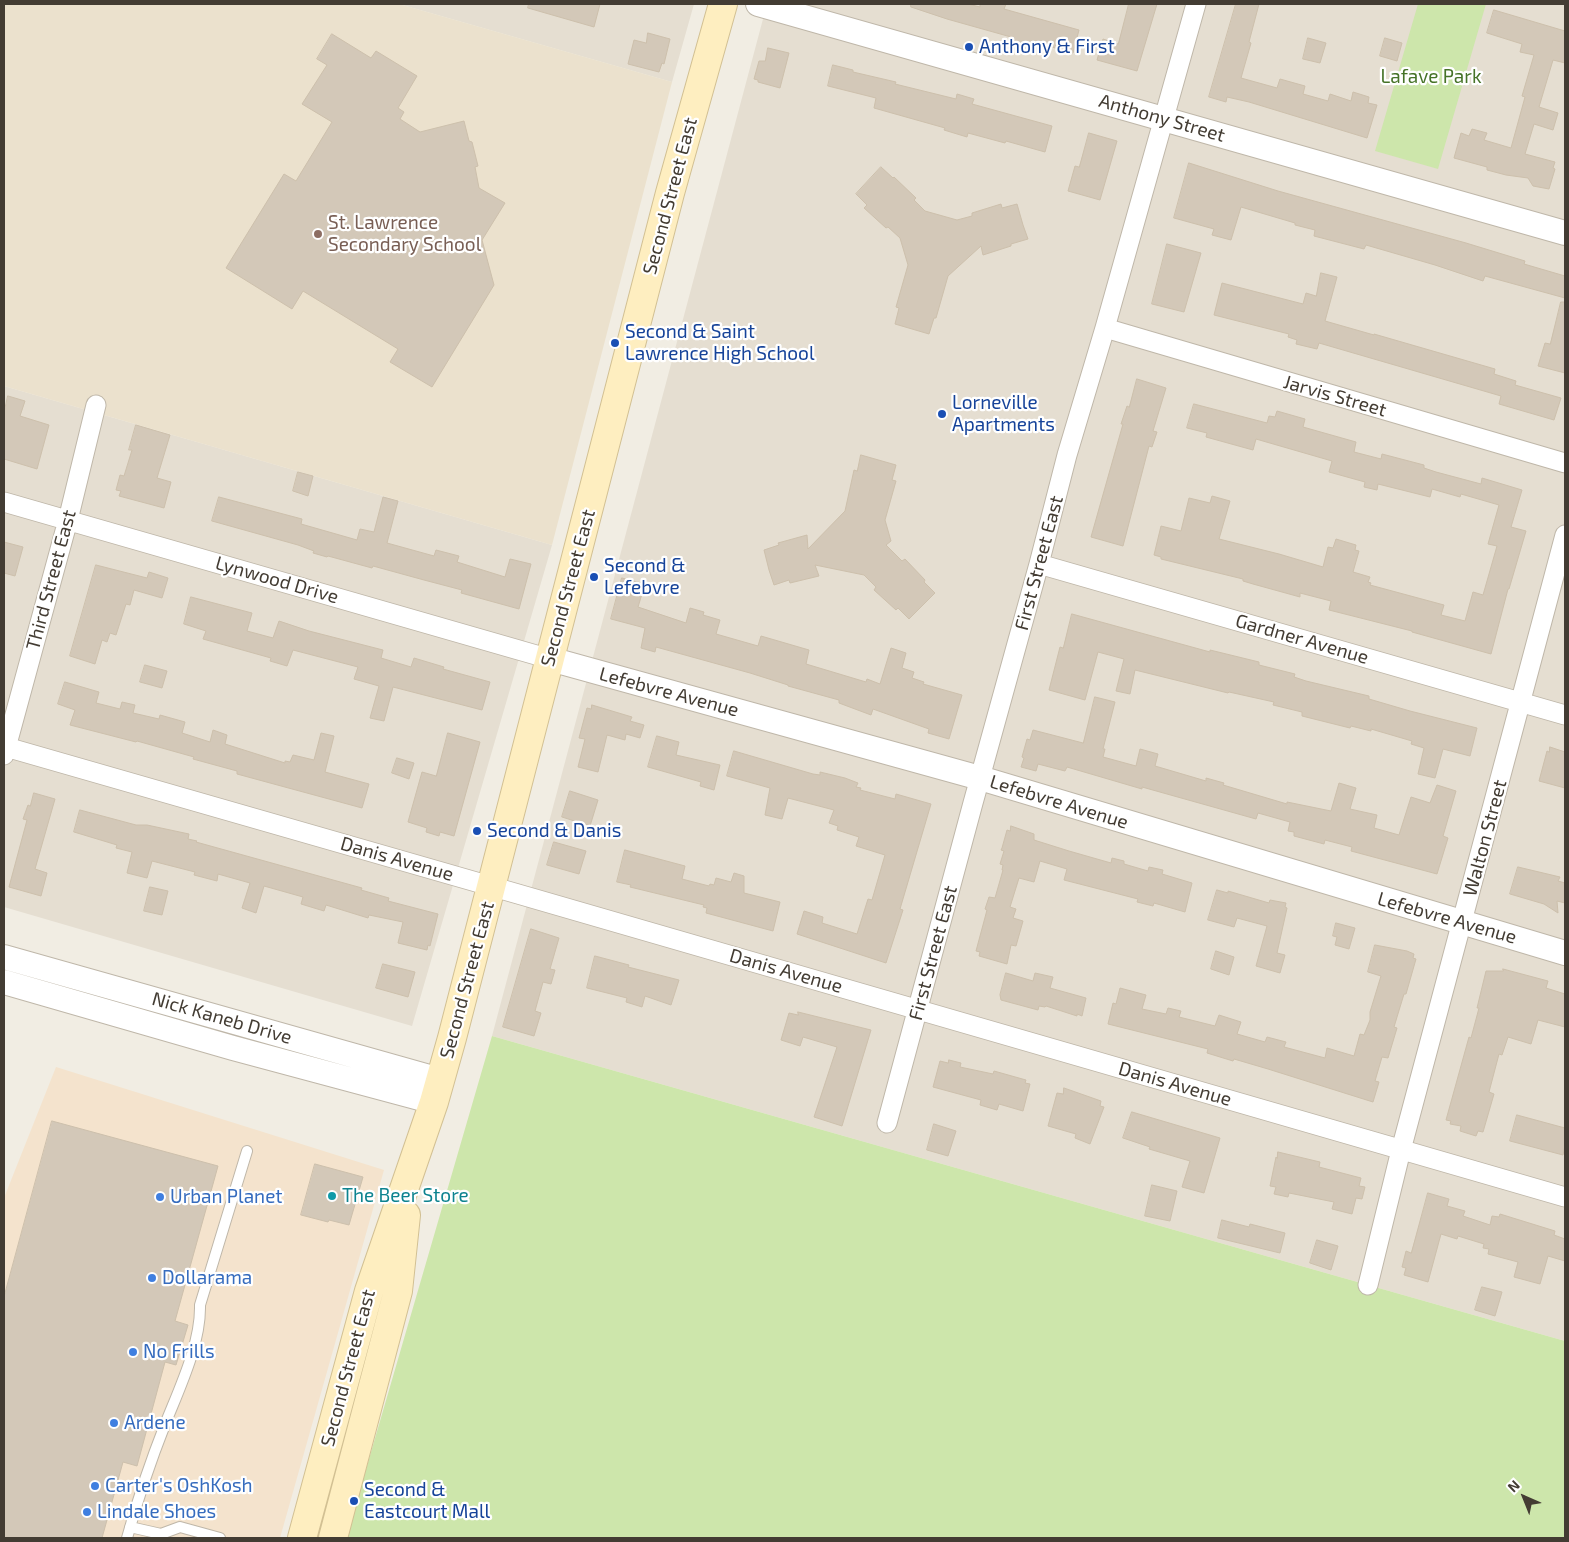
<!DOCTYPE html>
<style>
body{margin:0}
#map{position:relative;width:1569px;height:1542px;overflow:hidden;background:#f1ede3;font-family:"Exo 2",sans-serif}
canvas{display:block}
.frame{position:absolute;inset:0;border:5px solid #433c33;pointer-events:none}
.north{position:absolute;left:1499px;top:1472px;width:50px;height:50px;-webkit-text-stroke:4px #fff;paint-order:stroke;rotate:316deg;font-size:14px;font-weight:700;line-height:20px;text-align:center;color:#433c33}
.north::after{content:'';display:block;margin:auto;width:18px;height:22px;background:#433c33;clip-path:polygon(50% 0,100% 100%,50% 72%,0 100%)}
</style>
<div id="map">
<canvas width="1569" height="1542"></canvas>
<div class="frame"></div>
<div class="north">N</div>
</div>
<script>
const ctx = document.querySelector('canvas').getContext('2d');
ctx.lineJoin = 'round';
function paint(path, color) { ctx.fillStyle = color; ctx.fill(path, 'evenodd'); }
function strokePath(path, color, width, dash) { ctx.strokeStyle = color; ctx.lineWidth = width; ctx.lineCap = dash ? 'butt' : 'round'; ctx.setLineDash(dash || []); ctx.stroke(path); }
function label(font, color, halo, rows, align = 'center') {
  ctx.font = font + ' "Exo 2",sans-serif'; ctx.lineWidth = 4.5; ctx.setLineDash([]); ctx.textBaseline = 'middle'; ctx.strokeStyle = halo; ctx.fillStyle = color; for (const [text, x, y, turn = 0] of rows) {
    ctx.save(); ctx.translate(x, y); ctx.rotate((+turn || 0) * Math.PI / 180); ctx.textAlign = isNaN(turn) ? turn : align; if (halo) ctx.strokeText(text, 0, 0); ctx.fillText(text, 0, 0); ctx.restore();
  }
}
const residential = new Path2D(`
 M399 4H694L672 82Z
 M767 4H1565V1341L492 1036Z
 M4 386 552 545 412 1026 4 907Z`);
const commercial = new Path2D(`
 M56 1067 384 1170 280 1538H4V1198Z`);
const education = new Path2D(`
 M4 4H399L672 82 552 545 4 386Z`);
const green = new Path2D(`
 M1418 4H1486L1438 169 1375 151Z
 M492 1036 1565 1341V1538H346Z`);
const building = new Path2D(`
 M529 4H600L594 27 528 8Z
 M911 4H968L980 7V4H1006L1004 9 1079 30 1073 53 1034 42 1033 44 1026 42 1025 45 1010 41 1011 37 947 19 911 7Z
 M1129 4H1157L1137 71 1097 60 1103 39 1118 44Z
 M1236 4H1259L1249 42 1251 43 1241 78 1277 88 1280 79 1305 86 1303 94 1328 101 1330 94 1351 101 1353 92 1369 97 1368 103 1377 105 1367 138 1249 102 1227 97 1226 102 1209 97Z
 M1494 10 1565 31V63L1553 60 1539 107 1558 113 1553 130 1534 124 1525 154 1555 162 1553 168 1555 169 1549 189 1533 186 1528 178 1506 175 1487 170V167L1454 158 1461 133 1469 136 1472 129 1487 133 1484 140 1511 148 1525 97 1522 96 1534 55 1520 52 1522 44 1487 33Z
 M648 33 670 39 664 64 662 63 659 72 628 64 634 40 646 43Z
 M332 34 371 58 376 51 417 76 398 108 404 112 400 119 420 132 464 121 469 141 472 142 478 166 475 167 479 188 505 203 482 240 494 285 432 387 390 362 398 349 303 291 292 309 226 268 284 174 296 181 332 122 302 104 327 65 317 59Z
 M1308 38 1326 43 1320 63 1303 59Z
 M1385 38 1402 43 1397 61 1380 56Z
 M768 48 789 53 780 88 758 82V80L754 79 759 61H765Z
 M833 65 853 70V72L896 82 895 84 956 99 957 94 974 99 972 104 1052 126 1045 152 1006 141 1005 143 968 133 967 137 944 130 945 128 874 108 876 98 828 86Z
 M1089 133 1117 141 1100 200 1068 191 1075 166 1079 167Z
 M1189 163 1278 191 1466 243 1525 261 1524 264 1565 276V298L1485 276 1483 281 1435 265 1366 245 1364 249 1314 236 1315 230 1295 225V223L1241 207 1231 240 1212 235 1214 229 1174 218Z
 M881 167 893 178 894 177 916 198 914 200 925 211 957 220 972 216V213L1001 204 1002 208 1017 204 1023 225 1028 239 1011 244V246L983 255 981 246 948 276 936 318H934L929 334 895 324 899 308 896 307 908 265 900 238 888 227 886 228 864 208 867 205 856 194Z
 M1167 244 1201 253 1184 312 1152 304Z
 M1321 273 1337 277 1325 321 1374 335V334L1495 369 1494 374 1516 381 1515 385 1561 398 1554 420 1499 404 1501 396 1319 343 1317 349 1296 344 1297 340 1288 337 1289 334 1214 315 1222 283 1303 304 1306 293 1316 296Z
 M1561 302H1565V373L1538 366 1545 343 1550 344Z
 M1137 379 1166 388 1153 431 1157 432 1152 447 1149 446 1123 546 1091 537 1123 424H1121L1127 406 1129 407Z
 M8 396 25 401 20 416 49 425 37 469 4 459V413Z
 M1194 404 1267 423 1269 416 1275 417 1277 411 1305 419 1303 427 1356 442 1354 452 1381 459 1382 454 1424 465V468L1436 472 1481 484 1482 478 1522 490 1511 527 1526 531 1509 589H1508L1491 654 1412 632V631L1329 610 1331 601 1300 593V597L1253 584 1243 581V579L1161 559V557L1154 555 1161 526 1181 531 1189 498 1210 503 1212 496 1230 501 1219 539 1279 554 1323 567 1328 547 1333 548 1336 539 1356 545 1355 550 1359 551 1353 572 1370 577 1368 582 1371 583 1370 585 1444 605 1441 615 1465 621 1473 592 1483 595 1497 546 1488 544 1499 505 1461 494 1460 497 1432 489 1430 497 1378 484 1377 490 1364 487 1365 482 1329 472 1332 461 1256 439 1253 450 1206 437 1207 433 1187 428Z
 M136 425 170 435 157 478 171 482 164 508 119 496 121 491 116 490 120 475 124 476 132 450H129Z
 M861 455 896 465 892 480 896 481 885 520 891 541 886 545 902 561 905 559 925 580 924 582 935 593 909 619 898 608 896 610 874 590 876 587 864 575 815 565 819 576 790 583 789 580 774 585 769 570 764 550 779 545 778 543 807 535 808 549 845 511 854 470 857 471Z
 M298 472 313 476 308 496 293 491Z
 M219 497 302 519 301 524 357 540 360 529 374 532 383 497 398 501 387 543 434 556 436 550 459 556 457 562 505 577 510 559 531 564 519 609 461 593 462 590 424 580 373 566 372 568 328 556 327 557 313 553 314 551 298 545 212 521Z
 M4 542 23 547 15 576 4 573Z
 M96 565 147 578 149 572 168 578 162 598 134 590 130 605 126 604 116 635 110 633 107 642 102 640 95 664 70 656Z
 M622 578 645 584 638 607 686 623 690 608 704 612 703 615 720 620 716 634 758 646 761 636 809 650 806 664 866 682 867 679 880 684 891 648 906 653 902 668 914 672 912 678 924 682 923 684 962 695 949 739 928 733 929 729 873 709 871 715 839 703V700L788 686V685L750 673 656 647 655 652 641 648 645 628 611 619Z
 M191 597 252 613 247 631 273 638 279 621 309 631 383 650 381 658 411 667 414 658 444 667 443 669 490 682 482 710 393 687 384 721 370 718 379 686 354 679 358 667 293 650 287 666 270 661 271 658 203 639 206 631 184 624Z
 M1072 614 1210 652V650L1259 662V665L1295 674 1294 677 1306 681 1369 696V699L1410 711 1477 728 1470 756 1443 749 1435 778 1418 774 1424 748 1411 744 1412 741 1371 729V731L1351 726 1350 728 1302 716V712L1273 705 1274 702 1229 692 1228 693 1135 670 1130 694 1116 691 1124 659 1098 652 1085 700 1049 690 1060 647 1063 648Z
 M145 665 167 671 162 688 140 682Z
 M65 682 99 692 96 703 120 709 122 702 135 705 133 713 159 719 160 715 185 722 182 733 210 742 213 730 227 735 225 744 285 763V761L290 762 293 755 314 760 321 733 334 736 325 772 369 784 362 808 237 774V771L193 759 194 757 137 741 136 742 70 725 75 710 58 704Z
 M1095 697 1115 702 1103 749H1105L1103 757 1136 766 1140 749 1158 754 1155 766 1206 781V778L1224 783 1223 785 1287 804V802L1331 811 1339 783 1356 788 1350 809 1377 815 1374 828 1399 835 1411 797 1430 803 1437 785 1456 791 1443 836 1448 838 1437 874 1351 851 1352 847 1325 840 1324 844 1294 836V832L1288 831 1290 822 1258 813 1256 819 1142 787V789L1067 767 1065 771 1038 764 1036 771 1021 767 1024 758 1022 757 1027 739 1030 740 1033 730 1083 743Z
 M592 705 632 717 630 721 644 725 640 738 626 734 625 740 607 735 598 772 578 767 585 739 579 738 587 708 591 709Z
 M448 733 480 742 454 836 440 832 439 836 426 832 427 828 408 822 422 772 436 776Z
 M657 736 679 742 676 755 720 765 714 790 700 786 701 782 648 767Z
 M1550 747 1565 752V788L1539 781 1547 751 1549 752Z
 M734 751 813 774 820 775V772L845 778 858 783 856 787 861 788 860 790 895 799 896 794 931 804 900 909 903 910 886 963 797 934 804 911 823 917 822 923 857 934 868 899 872 900 885 855 856 846 859 837 837 830 838 826 829 823 834 810 788 798 782 819 765 815 770 788 727 776Z
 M397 758 414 763 409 779 392 773Z
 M570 791 598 800 590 826 562 817Z
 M34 793 55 799 35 869 47 873 41 896 9 887 27 820 23 819 28 805 30 806Z
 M80 810 136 825H147L189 834 188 839 197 841 196 842 362 888 361 890 389 898 388 901 438 914 430 946 428 945 427 950 398 943 403 922 369 915 368 918 326 905 324 911 301 904 303 897 264 886 256 913 242 908 250 883 218 874 217 881 194 875 195 872 152 861 147 878 127 873 132 852 116 848 117 845 74 832Z
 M1011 826 1034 834V840L1069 851 1111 863 1112 858 1124 861V864L1148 871 1149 867 1163 870 1162 874 1192 883 1185 912 1154 903 1153 906 1137 902 1138 899 1064 880 1067 869 1040 861 1034 882 1019 878 1010 907 1016 909 1013 918 1023 921 1016 946 1011 945 1007 964 979 956 980 952 976 951 987 910 985 909 989 897 995 898 1003 870H1002L1003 865 1000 864 1004 851 1001 850 1002 848 1007 830 1010 831Z
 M554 842 586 851 579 874 547 865Z
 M625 850 685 866 682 879 709 886 710 884 714 885 716 878 731 882 734 873 744 876V893L780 902 773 931 706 913 707 908 703 907 704 905 630 887 631 885 617 882Z
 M1518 867 1560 877 1558 881 1565 883V903L1557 901 1558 913 1544 904 1510 894Z
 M150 887 168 891 162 915 144 911Z
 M1217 890 1228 893V891L1269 903 1270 900 1286 903 1285 907 1287 908 1277 953 1285 955 1280 973 1256 966 1267 926 1237 918 1234 927 1208 920Z
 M1336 923 1355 928 1349 949 1335 945 1337 937 1333 936Z
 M531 929 559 938 550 969 555 970 551 984 543 982 535 1011 541 1013 534 1036 503 1027Z
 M1375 945 1407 951 1414 954 1413 958 1416 959 1406 994H1404L1397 1017 1394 1027 1397 1028 1388 1058 1382 1057 1375 1081 1379 1082 1373 1102 1268 1069 1234 1059 1233 1061 1207 1053 1208 1049 1108 1024 1113 1003 1116 1004 1120 988 1146 995 1142 1009 1166 1014 1168 1008 1181 1011 1179 1017 1215 1026 1219 1015 1241 1022 1237 1034 1265 1042 1267 1037 1286 1042 1284 1047 1325 1058 1327 1048 1354 1056 1360 1034 1364 1035 1370 1020V1012L1381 976 1368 972Z
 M1216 951 1234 957 1229 975 1211 969Z
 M595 956 629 965 628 967 679 980 671 1005 645 996 642 1007 626 1002 627 998 587 988Z
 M383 964 415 972 408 997 376 988Z
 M1503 969 1548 981 1546 988 1565 994V1027L1538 1020 1531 1044 1508 1037 1502 1055 1499 1054 1489 1092 1494 1094 1483 1132 1478 1131 1476 1136 1460 1131 1461 1126 1450 1124 1451 1121 1446 1120 1469 1037 1471 1038 1479 1008H1477L1486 971H1503Z
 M1006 973 1033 981 1035 973 1053 977 1050 988 1086 998 1082 1016 1077 1014V1016L1046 1006 1045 1007 1039 1006 1038 1010 1001 1000 1000 995Z
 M798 1012 871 1030 842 1126 814 1117 837 1047 803 1037 800 1046 781 1040 789 1013 798 1015Z
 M949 1060 961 1063 960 1067 993 1074 994 1071 1026 1080 1025 1083 1030 1084 1023 1111 999 1104 997 1110 980 1105 981 1100 933 1087 940 1061 948 1063Z
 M1064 1088 1101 1101 1100 1106 1104 1107 1090 1144 1075 1138 1076 1134 1048 1126 1057 1093 1063 1094Z
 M1132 1112 1220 1138 1204 1193 1182 1187 1190 1161 1149 1149 1150 1147 1123 1138Z
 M1517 1115 1565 1128V1146L1563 1155 1510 1141Z
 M52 1121 218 1166 175 1321 188 1325 176 1365 165 1362 137 1466 123 1462 102 1538H4V1297Z
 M934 1124 956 1131 948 1156 927 1150Z
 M1278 1152 1320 1162 1319 1167 1361 1178 1359 1186 1365 1187 1362 1199 1356 1198 1352 1214 1332 1209 1334 1202 1289 1193 1288 1197 1274 1194 1276 1187 1270 1186 1276 1157 1277 1158Z
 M315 1164 363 1177 349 1225 329 1220 328 1222 301 1215Z
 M1152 1185 1177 1191 1170 1221 1145 1216Z
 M1428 1193 1449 1199 1447 1206 1465 1211 1463 1216 1490 1225 1492 1216 1499 1217 1500 1214 1555 1231 1554 1235 1565 1239V1261L1548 1256 1540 1284 1514 1277 1518 1262 1488 1254 1489 1249 1483 1248 1484 1244 1458 1236 1457 1239 1441 1234 1428 1282 1404 1275 1406 1268 1402 1267 1406 1251 1411 1253Z
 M1222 1220 1249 1227 1250 1224 1285 1233 1280 1253 1218 1238Z
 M1317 1240 1338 1246 1331 1270 1310 1263Z
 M1482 1287 1502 1292 1495 1316 1475 1310Z`);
const service = new Path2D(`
 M130 1527 161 1534 180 1527 220 1538
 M127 1538C138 1498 151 1460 166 1422 180 1387 201 1343 200 1305L247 1151`);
const minor = new Path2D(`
 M1105 328 1565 463
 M4 502 550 659
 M1039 564 1565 715
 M6 747 518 894 1565 1197
 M4 755 68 520 96 405
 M887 1123 973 803 1039 564 1067 455 1105 328 1196 4
 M1368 1285 1401 1150 1565 535`);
const tertiary = new Path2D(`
 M758 4 1565 233
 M550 659 980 778 1565 953
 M4 957 440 1080
 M4 982 233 1048 434 1102`);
const secondary = new Path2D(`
 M302 1538 369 1291 434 1102 452 1038 670 193 723 4
 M333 1538 398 1291 406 1215`);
const markers = [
 [969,47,5,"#1a4fb4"],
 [318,234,5,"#8d6e63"],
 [615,343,5,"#1a4fb4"],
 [942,414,5,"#1a4fb4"],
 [594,577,5,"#1a4fb4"],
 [477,831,5,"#1a4fb4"],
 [332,1196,5,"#0f9aa8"],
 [160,1197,5,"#3f7fe0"],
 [152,1278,5,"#3f7fe0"],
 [133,1352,5,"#3f7fe0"],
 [114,1423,5,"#3f7fe0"],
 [95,1486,5,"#3f7fe0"],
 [354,1501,5,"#1a4fb4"],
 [87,1512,5,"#3f7fe0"]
];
const transitNames = [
 ["Anthony & First",979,47],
 ["Second & Saint",625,332],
 ["Lawrence High School",625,354],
 ["Lorneville",952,403],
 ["Apartments",952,425],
 ["Second &",604,566],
 ["Lefebvre",604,588],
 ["Second & Danis",487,831],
 ["Second &",364,1490],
 ["Eastcourt Mall",364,1512]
];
const parkNames = [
 ["Lafave Park",1431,77]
];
const streetNames = [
 ["Anthony Street",1162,118,16],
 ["Second Street East",670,196,-75],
 ["Jarvis Street",1335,396,16],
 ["First Street East",1039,563,-75],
 ["Third Street East",51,580,-75],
 ["Lynwood Drive",277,580,16],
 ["Second Street East",568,588,-75],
 ["Gardner Avenue",1302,639,16],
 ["Lefebvre Avenue",669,692,15],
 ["Lefebvre Avenue",1059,802,17],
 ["Walton Street",1485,838,-75],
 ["Danis Avenue",397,859,16],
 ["Lefebvre Avenue",1447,918,16],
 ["First Street East",933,953,-75],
 ["Danis Avenue",786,971,16],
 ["Second Street East",467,980,-75],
 ["Nick Kaneb Drive",222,1018,16],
 ["Danis Avenue",1175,1084,16],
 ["Second Street East",348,1368,-75]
];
const educationNames = [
 ["St. Lawrence",328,223],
 ["Secondary School",328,245]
];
const cultureNames = [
 ["The Beer Store",342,1196]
];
const shopNames = [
 ["Urban Planet",170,1197],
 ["Dollarama",162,1278],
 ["No Frills",143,1352],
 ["Ardene",124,1423],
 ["Carter's OshKosh",105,1486],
 ["Lindale Shoes",97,1512]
];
paint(residential, '#e5ded1');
paint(commercial, '#f4e3cd');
paint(education, '#ebe1cd');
paint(green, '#cde6ab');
paint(building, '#d3c8b8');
strokePath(building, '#cdc0ac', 1);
strokePath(service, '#bfb7a9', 12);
strokePath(minor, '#bfb7a9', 21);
strokePath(tertiary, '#bfb7a9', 26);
strokePath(secondary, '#d2c093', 30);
strokePath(service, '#fff', 10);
strokePath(minor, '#fff', 19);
strokePath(tertiary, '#fff', 24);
strokePath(secondary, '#feeec0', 28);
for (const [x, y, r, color] of markers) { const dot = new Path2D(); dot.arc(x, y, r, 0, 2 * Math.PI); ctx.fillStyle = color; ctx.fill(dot); strokePath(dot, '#fff', 2); }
label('19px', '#164399', '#fff', transitNames, 'left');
label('19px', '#467328', '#fff', parkNames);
label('19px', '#433c33', '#fff', streetNames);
label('19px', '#785e54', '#fff', educationNames, 'left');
label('19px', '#0d838f', '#fff', cultureNames, 'left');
label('19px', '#366cbe', '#fff', shopNames, 'left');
</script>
